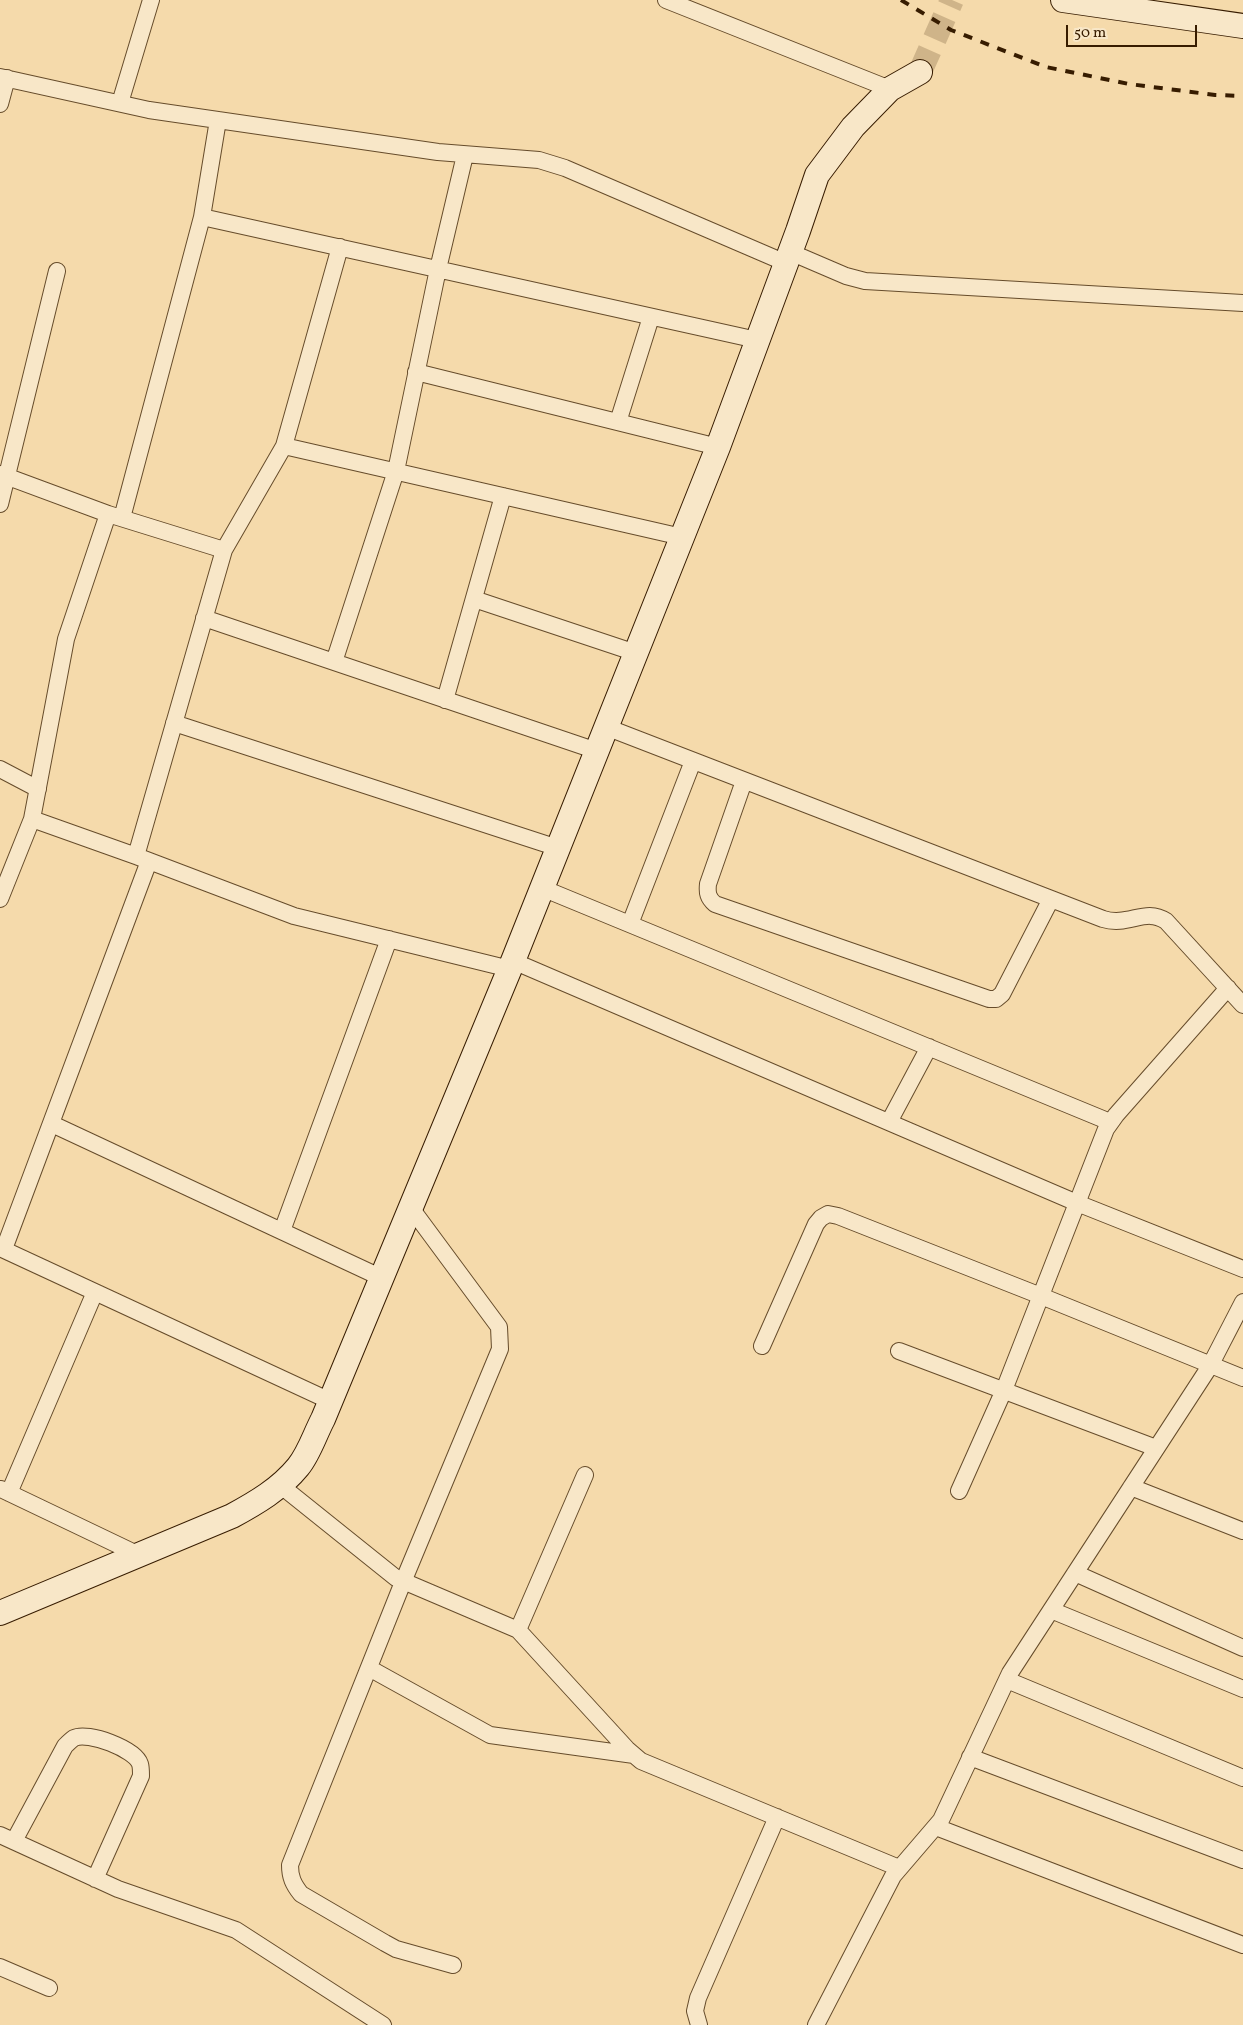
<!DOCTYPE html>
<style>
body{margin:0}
#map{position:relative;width:1243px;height:2025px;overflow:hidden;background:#f5daab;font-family:Vollkorn,serif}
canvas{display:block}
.scale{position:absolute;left:1066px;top:25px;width:131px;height:22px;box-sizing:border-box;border:2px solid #371c00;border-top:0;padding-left:6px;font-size:15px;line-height:18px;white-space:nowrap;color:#371c00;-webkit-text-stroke:4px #f8e7c8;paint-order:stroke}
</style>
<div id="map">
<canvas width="1243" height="2025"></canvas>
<div class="scale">50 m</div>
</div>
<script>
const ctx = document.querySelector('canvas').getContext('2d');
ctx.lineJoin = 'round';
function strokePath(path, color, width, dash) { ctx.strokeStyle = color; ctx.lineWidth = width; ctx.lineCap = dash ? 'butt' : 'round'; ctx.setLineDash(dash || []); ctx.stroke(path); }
const secondaryTunnel = new Path2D(`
 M920 72 952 0`);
const street = new Path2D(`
 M666 0 890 89
 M0 77 149 110 438 152 539 160 565 168 786 263
 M120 103 151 0
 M0 104 7 78
 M202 217 757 340
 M790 252 846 276 865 281 1243 303
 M416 372 718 447
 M618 422 651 317
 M284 446 340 247
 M0 474 108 514
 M0 504 57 271
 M122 518 202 217 218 120
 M474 599 636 653
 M204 618 597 751
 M334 662 396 471 438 269 465 155
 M445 700 503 496
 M174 723 558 848
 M606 727 1103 919C1129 927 1145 907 1166 921L1243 1005
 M0 769 38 789
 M744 781 708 884C707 893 708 898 715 904L989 999H996L1002 994 1051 899
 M136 856 224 550
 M542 888 1110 1122
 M0 899 32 819
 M630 924 693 761
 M513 961 1077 1203 1243 1269
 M510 969 294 916 136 856 32 819 66 639 108 514 224 550 284 446 682 537
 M889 1122 929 1047
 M52 1124 382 1278
 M411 1208 499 1327 500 1349 403 1582 290 1865C290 1877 293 1884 301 1894L385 1943 396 1949 453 1965
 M282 1231 389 939
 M0 1248 330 1401
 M4 1249 149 861
 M762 1346 816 1224 821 1218 828 1214 838 1216 1041 1296 1243 1378
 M899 1351 1156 1448
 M280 1485 396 1578 518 1630 627 1749 641 1761 899 1868
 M1131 1487 1243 1531
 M1 1489 139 1555
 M959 1491 1004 1390 1106 1129 1116 1115 1228 988
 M9 1493 95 1292
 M1075 1573 1243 1648
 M1051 1610 1243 1689
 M518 1630 585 1475
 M369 1668 490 1735 634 1755
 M1007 1680 1243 1778
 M970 1757 1243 1860
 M936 1827 1243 1945
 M0 1835 118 1889 236 1930 383 2025
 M14 1841 65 1746C68 1743 71 1740 74 1738 88 1731 135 1749 140 1764 141 1767 141 1773 141 1776L95 1879
 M0 1967 49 1988
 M699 2025 695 2011 698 1998 777 1817
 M816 2025 893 1876 941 1820 1010 1673 1210 1366 1243 1302`);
const secondary = new Path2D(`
 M1063 0 1243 26
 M0 1613 232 1516C256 1503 280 1489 298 1467 309 1454 315 1434 323 1419L513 961 718 447 798 231 817 175 853 127 890 89 920 72`);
const rail = new Path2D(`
 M901 0 951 30 1046 67 1129 84 1215 95 1243 96`);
strokePath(secondaryTunnel, '#cfb489', 24, [24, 12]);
strokePath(street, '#664c2b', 18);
strokePath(secondary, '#371c00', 26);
strokePath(street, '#f8e7c8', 16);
strokePath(secondary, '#f8e7c8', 24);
strokePath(rail, '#371c00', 4, [9, 9]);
</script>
